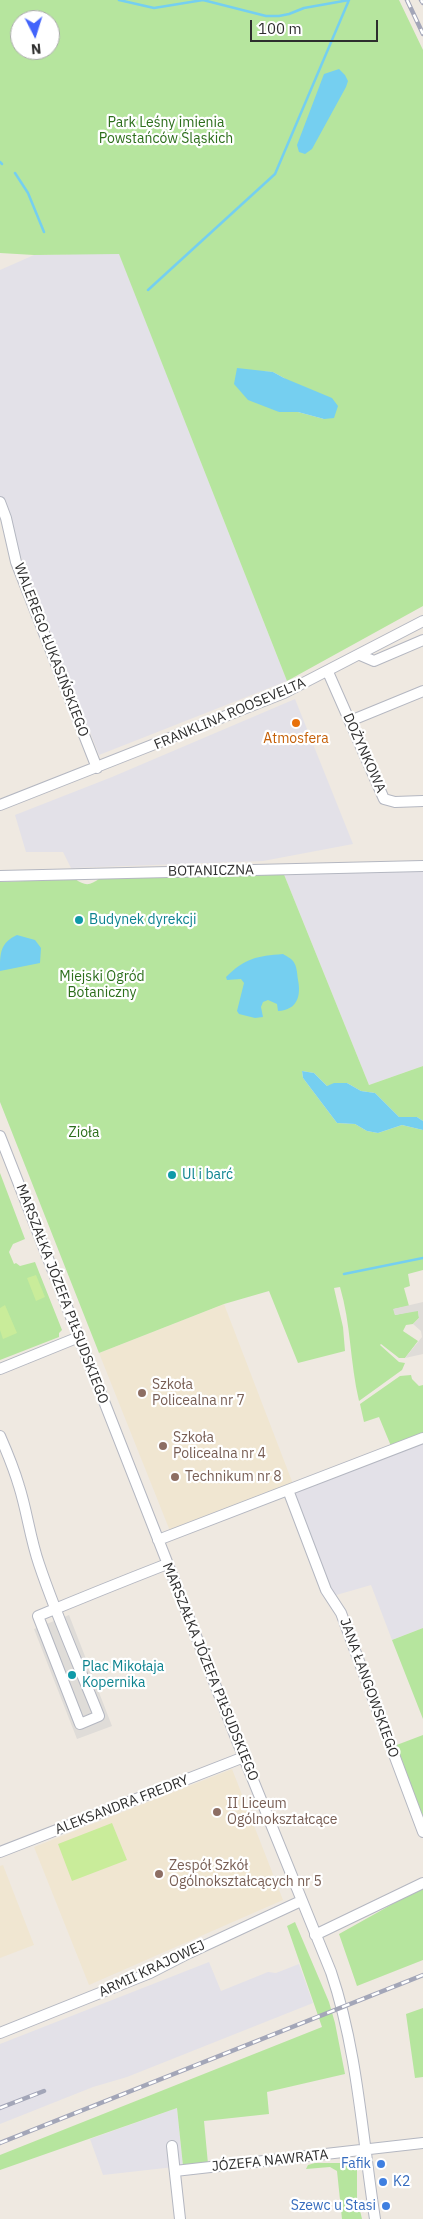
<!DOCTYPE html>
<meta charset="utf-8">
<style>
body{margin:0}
#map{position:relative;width:423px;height:2219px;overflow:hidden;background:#efe9e1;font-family:"IBM Plex Sans",sans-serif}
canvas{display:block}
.north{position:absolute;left:10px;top:10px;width:50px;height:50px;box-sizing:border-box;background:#fff;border:1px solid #ababab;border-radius:50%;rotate:175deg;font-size:14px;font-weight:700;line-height:20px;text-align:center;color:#2e2e2e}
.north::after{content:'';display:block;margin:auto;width:18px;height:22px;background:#4264fb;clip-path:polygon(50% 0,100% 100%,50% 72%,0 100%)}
.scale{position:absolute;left:250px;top:20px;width:128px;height:22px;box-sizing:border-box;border:2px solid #2e2e2e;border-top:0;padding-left:6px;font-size:15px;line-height:18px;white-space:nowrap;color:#2e2e2e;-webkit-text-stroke:4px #fff;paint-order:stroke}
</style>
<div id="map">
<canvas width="423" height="2219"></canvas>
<div class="north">N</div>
<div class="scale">100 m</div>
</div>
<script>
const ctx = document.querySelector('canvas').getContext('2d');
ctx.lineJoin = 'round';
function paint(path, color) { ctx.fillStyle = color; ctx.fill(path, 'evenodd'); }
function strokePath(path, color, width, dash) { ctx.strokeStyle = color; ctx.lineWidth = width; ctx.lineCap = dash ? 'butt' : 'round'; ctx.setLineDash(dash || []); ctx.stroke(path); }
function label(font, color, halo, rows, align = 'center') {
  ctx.font = font + ' "IBM Plex Sans",sans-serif'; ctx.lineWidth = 4.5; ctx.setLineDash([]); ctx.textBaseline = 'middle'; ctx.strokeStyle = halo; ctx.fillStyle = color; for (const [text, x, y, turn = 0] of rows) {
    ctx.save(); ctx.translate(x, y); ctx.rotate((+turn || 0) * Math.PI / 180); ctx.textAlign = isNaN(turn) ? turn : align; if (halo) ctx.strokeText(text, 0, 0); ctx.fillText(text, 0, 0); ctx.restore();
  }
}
const industrial = new Path2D(`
 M119 253 287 681 99 755 0 504V270L34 255Z
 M295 699 353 844 263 861 71 868 63 852H26L15 815 112 777Z
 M423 869V1066L369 1085 283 872Z
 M423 1443V1628L392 1640 371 1585 333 1596 291 1493Z
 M209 1962 221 1991 268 1972 276 1973 299 1964 313 2003 127 2077 93 2087 0 2124V2044Z
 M177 2108 183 2166 103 2175 90 2139Z`);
const education = new Path2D(`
 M224 1304 293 1484 170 1531 99 1353Z
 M232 1769 283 1900 89 1985 34 1847Z
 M3 1865 34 1945 0 1958V1866Z`);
const green = new Path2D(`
 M0 0H399L423 50V606L287 681 119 254 34 255 0 253ZM20 20H50V50H20ZM258 371 273 372 284 378 324 419 298 412H279Z
 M283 872 369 1085 423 1066V1121L417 1117H399L375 1093 361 1091 347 1083 327 1086 314 1073 302 1071 303 1078 337 1123 355 1124 367 1131 378 1133 402 1125 423 1130V1270L408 1274 410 1286 404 1288 409 1306 394 1309 395 1315 418 1310 419 1318 413 1324 406 1325 403 1331 418 1341 405 1358H399L381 1344 380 1345 399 1362 405 1363 402 1370 359 1401C350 1363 351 1324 340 1287L334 1288 343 1327 345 1351 298 1363 269 1291 224 1304 99 1353 0 1102V882L75 879C85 886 90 886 100 878Z
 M0 1173 25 1239 13 1244 9 1252 14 1264 16 1263 20 1266 35 1262 62 1330 59 1333V1337L0 1360Z
 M411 1375 412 1379 419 1386 423 1385V1433L391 1446 379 1417 364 1422 360 1404 400 1376Z
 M423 1628V1719L392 1640Z
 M423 1735V1821L394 1746Z
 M423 1887V1960L357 1986 339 1934Z
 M295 1922 329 2002 335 2023 345 2074 267 2092 269 2114 204 2121 208 2164 183 2166 177 2108 0 2170V2155L322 2027 287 1926Z
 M423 2008V2077L415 2078 406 2014Z
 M315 2163H351L357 2166V2198L362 2219H342L337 2171 330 2167 306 2169 308 2165Z`);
const pitch = new Path2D(`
 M36 1275 45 1297 36 1301 27 1278Z
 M5 1305 17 1333 3 1339 0 1330V1308Z
 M112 1823 127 1860 72 1881 58 1844Z`);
const plaza = new Path2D(`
 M423 1302V1354L405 1358 422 1337 421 1331 413 1324 419 1318 418 1311 395 1315 393 1309Z
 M69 1615 112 1726 77 1739 34 1629Z`);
const water = new Path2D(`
 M339 69 345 75 348 81 346 87 312 149 305 154 299 152 297 145 324 74Z
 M237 368 273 372 284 378 332 398 338 406 334 418 324 419 298 412H279L248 400 234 384Z
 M17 935 35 940 41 948 40 963 0 971C0 953 0 943 17 935Z
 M283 954C286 956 291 958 293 961 297 966 297 973 298 980 301 995 298 1010 278 1011L277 1004 268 1000 263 1002 261 1007 263 1017 255 1018 239 1014 237 1011 244 983 241 979 227 980 226 977C245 958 257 956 283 954Z
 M302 1071 314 1073 327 1086 334 1083H347L361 1091 375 1093 399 1117H417L423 1121V1130L402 1125 378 1133 367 1131 355 1124 337 1123 303 1078Z`);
const stream = new Path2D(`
 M119 0 154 8 203 0 266 16H279L289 14 304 8 349 0
 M0 162 2 164
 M15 173 28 193 44 232
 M148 290 275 174 349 0
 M344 1274 423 1258`);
const minor = new Path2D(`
 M0 502 6 518 16 562 97 768
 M360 655 374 661 423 640
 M328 672 384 799 395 802 423 801
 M350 721 423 691
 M0 805 284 693 423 621
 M0 876 423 866
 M0 1136 238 1743 331 1972C358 2052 362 2136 375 2219
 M0 1369 79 1337
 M0 1436C7 1452 14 1469 19 1486 27 1511 30 1538 39 1564 56 1615 79 1666 99 1716L80 1724 38 1616C79 1599 121 1582 162 1566L167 1564
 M288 1490 326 1590 341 1613 423 1832
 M158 1540 423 1438
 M0 1852 244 1757
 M315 1935 423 1883
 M0 2033 150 1973 189 1953 301 1901
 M172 2146 180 2219
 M175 2171 423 2143`);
const rail = new Path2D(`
 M407 0 423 34
 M421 0 423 3
 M0 2108 44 2091
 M0 2143 423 1975`);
const markers = [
 [296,723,5,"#e8710a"],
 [79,920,5,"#0f9aa8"],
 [172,1175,5,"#0f9aa8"],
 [142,1393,5,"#8d6e63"],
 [163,1446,5,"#8d6e63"],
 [175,1477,5,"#8d6e63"],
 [72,1675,5,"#0f9aa8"],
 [217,1812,5,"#8d6e63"],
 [159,1874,5,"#8d6e63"],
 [381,2164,5,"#3f7fe0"],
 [383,2182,5,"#3f7fe0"],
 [386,2206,5,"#3f7fe0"]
];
const parkNames = [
 ["Park Leśny imienia",166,123],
 ["Powstańców Śląskich",166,139],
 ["Miejski Ogród",102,977],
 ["Botaniczny",102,993],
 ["Zioła",84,1133]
];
const streetNames = [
 ["WALEREGO ŁUKASIŃSKIEGO",51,650,69],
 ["FRANKLINA ROOSEVELTA",230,714,-23],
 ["DOŻYNKOWA",364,753,66],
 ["BOTANICZNA",211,871,-1],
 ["MARSZAŁKA JÓZEFA PIŁSUDSKIEGO",62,1294,69],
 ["MARSZAŁKA JÓZEFA PIŁSUDSKIEGO",210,1672,68],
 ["JANA ŁANGOWSKIEGO",369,1688,70],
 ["ALEKSANDRA FREDRY",122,1805,-21],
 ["ARMII KRAJOWEJ",152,1969,-25],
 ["JÓZEFA NAWRATA",270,2161,-6]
];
const foodNames = [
 ["Atmosfera",296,739]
];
const cultureNames = [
 ["Budynek dyrekcji",89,920],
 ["Ul i barć",182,1175],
 ["Plac Mikołaja",82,1667],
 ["Kopernika",82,1683]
];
const educationNames = [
 ["Szkoła",152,1385],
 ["Policealna nr 7",152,1401],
 ["Szkoła",173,1438],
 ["Policealna nr 4",173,1454],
 ["Technikum nr 8",185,1477],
 ["II Liceum",227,1804],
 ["Ogólnokształcące",227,1820],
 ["Zespół Szkół",169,1866],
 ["Ogólnokształcących nr 5",169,1882]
];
const shopNames = [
 ["Fafik",371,2164],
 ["K2",393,2182,"left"],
 ["Szewc u Stasi",376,2206]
];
paint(industrial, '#e3e1e8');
paint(education, '#f0e6d1');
paint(green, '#b6e59e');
paint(pitch, '#c9ec9a');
paint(plaza, '#dfdcd8');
paint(water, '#75cff0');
strokePath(stream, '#75cff0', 2.5);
strokePath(minor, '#b4b7c1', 12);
strokePath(minor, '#fff', 10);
strokePath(rail, '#a3a6b8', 4.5);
strokePath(rail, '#fff', 2.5, [8]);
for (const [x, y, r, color] of markers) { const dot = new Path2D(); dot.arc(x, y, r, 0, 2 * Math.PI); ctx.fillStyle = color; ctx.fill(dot); strokePath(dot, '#fff', 2); }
label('14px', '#2c6e1b', '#fff', parkNames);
label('14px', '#2e2e2e', '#fff', streetNames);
label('14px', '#c56008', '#fff', foodNames);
label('14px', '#0d838f', '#fff', cultureNames, 'left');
label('14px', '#785e54', '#fff', educationNames, 'left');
label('14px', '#366cbe', '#fff', shopNames, 'right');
</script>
